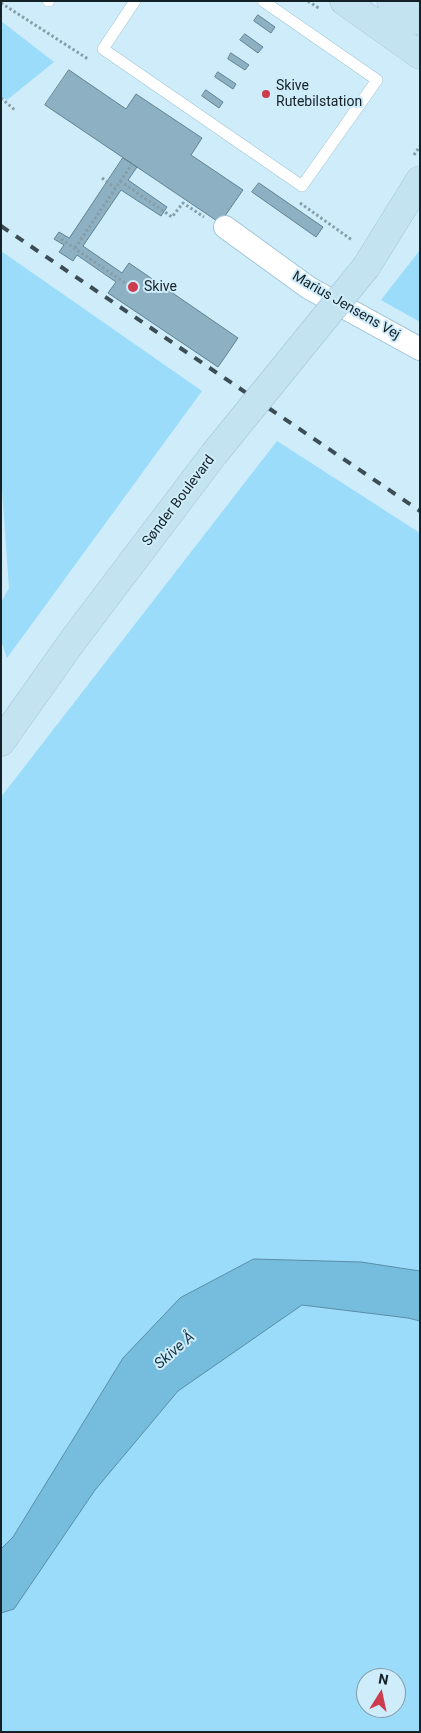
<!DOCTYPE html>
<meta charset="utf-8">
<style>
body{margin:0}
#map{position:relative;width:421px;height:1733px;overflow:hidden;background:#ceecfa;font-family:Roboto,sans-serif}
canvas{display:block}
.frame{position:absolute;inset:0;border:2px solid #142228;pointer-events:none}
.north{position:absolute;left:356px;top:1668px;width:50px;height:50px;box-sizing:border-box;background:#ceecfa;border:1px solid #849ba6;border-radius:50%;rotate:10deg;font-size:14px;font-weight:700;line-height:20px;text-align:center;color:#142228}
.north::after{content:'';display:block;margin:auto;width:18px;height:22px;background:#cc3c4c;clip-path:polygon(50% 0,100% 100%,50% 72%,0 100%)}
</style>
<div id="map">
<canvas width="421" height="1733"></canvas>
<div class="frame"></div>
<div class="north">N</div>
</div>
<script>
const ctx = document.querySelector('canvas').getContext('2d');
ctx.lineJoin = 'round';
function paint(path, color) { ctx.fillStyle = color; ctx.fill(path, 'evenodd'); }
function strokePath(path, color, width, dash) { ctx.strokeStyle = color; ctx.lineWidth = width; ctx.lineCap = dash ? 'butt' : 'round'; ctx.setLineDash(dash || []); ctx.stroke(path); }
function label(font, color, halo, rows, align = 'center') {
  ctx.font = font + ' Roboto,sans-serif'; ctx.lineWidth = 4; ctx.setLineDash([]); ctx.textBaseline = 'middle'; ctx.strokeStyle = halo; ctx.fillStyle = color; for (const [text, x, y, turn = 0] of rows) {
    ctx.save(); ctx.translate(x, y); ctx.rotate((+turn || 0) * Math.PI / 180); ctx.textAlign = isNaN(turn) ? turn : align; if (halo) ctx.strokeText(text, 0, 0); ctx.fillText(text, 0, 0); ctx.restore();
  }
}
const green = new Path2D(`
 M1 21 54 62 7 100 1 96Z
 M420 250V322L381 300Z
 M1 251 202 391 7 658 1 641V602L9 588 1 475Z
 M277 441 420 533V1732H1V797ZM366 1678H396V1708H366Z`);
const water = new Path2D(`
 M254 1259 361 1262 420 1271V1321L408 1318 302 1305 178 1391 95 1490 14 1609 1 1613V1549L13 1537 123 1358 180 1298Z`);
const building = new Path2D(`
 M258 15 275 27 271 33 254 21Z
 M245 34 263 47 258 53 240 40Z
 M231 53 249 65 245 70 228 59Z
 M69 70 126 109 136 94 202 138 191 155 243 190 220 223 45 105Z
 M218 72 236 84 233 89 215 77Z
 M206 90 223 102 219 108 202 96Z
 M123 158 137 167 128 180 167 207 161 216 121 190 83 246 122 273 129 263 238 338 218 367 108 293 116 282 77 255 73 261 59 252 64 245 54 239 59 232 69 238Z
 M259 183 323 227 316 237 252 192Z`);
const path = new Path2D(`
 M308 1 320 9
 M1 3 88 59
 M1 98 16 111
 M414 155 420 146
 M102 178 115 188
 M120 181 172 217 183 203 204 217
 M300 203 352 240
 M61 239 125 283
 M75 248 132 164`);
const lane = new Path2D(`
 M48 1H49
 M135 1 103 49 302 186 377 80 263 1`);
const street = new Path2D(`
 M225 227 309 288 420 349`);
const secondary = new Path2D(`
 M344 1 420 55
 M391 1 420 21
 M366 267 420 180
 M1 742 71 643 214 454`);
const rail = new Path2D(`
 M1 226 420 511`);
const secondaryBridge = new Path2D(`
 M214 454 366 267`);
const markers = [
 [266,94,5,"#cc3c4c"],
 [133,287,6,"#cc3c4c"]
];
const poiNames = [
 ["Skive",276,86],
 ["Rutebilstation",276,102],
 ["Skive",144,287]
];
const streetNames = [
 ["Marius Jensens Vej",346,306,30],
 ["Sønder Boulevard",179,501,-53]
];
const waterNames = [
 ["Skive Å",175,1351,-41]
];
paint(green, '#9bdcfb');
paint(water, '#76bddd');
strokePath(water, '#598ea7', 1);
paint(building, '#8db1c2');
strokePath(building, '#5f8292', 1);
strokePath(lane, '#a1c5d7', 12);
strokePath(street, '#a1c5d7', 24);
strokePath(secondary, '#a1c5d7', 29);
strokePath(path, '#869ea8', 3, [2.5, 2.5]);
strokePath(lane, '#fff', 11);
strokePath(street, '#fff', 22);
strokePath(secondary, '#c4e3f0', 28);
strokePath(rail, '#3c4d55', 4, [9, 9]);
strokePath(secondaryBridge, '#a1c5d7', 29, []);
strokePath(secondaryBridge, '#c4e3f0', 28);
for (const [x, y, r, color] of markers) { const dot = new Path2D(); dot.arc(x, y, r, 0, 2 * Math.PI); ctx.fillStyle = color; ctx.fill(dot); strokePath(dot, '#ceecfa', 2); }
label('14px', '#142228', '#ceecfa', poiNames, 'left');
label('14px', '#142228', '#ceecfa', streetNames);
label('italic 15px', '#173846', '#ceecfa', waterNames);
</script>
